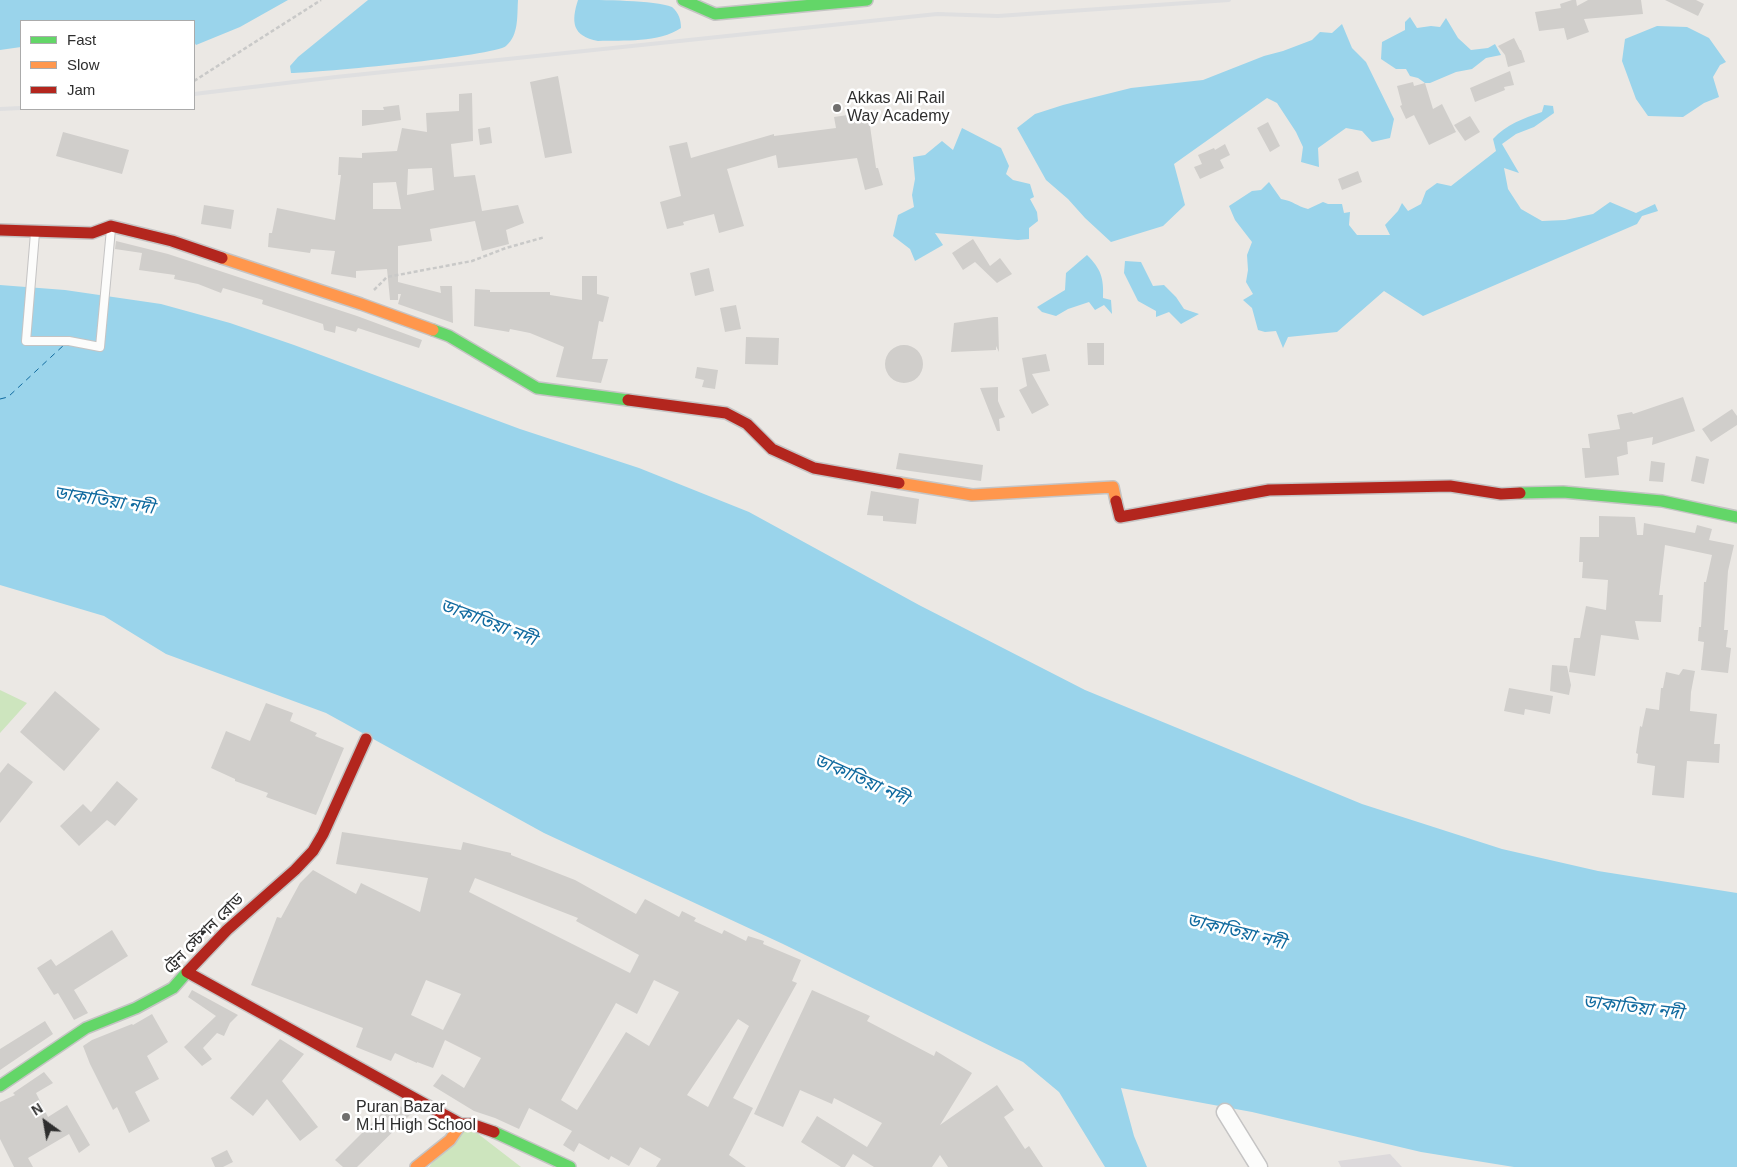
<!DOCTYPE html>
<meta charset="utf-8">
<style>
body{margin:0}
#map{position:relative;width:1737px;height:1167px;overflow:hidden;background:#ebe8e4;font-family:Arial,sans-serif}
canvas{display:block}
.legend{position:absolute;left:20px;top:20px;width:175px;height:90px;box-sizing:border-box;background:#fff;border:1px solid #ababab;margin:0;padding:6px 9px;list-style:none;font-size:15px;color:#2e2e2e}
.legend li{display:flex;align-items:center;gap:10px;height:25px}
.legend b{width:25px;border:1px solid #ababab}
.north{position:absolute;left:20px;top:1097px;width:50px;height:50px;-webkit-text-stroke:4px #fff;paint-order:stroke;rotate:328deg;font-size:14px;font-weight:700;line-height:20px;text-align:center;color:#2e2e2e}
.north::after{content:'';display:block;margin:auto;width:18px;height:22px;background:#2e2e2e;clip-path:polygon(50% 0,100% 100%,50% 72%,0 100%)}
</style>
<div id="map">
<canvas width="1737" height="1167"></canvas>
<ul class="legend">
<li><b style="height:6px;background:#63d668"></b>Fast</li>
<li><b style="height:6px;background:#ff974d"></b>Slow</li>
<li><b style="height:6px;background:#b3261e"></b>Jam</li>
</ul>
<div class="north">N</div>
</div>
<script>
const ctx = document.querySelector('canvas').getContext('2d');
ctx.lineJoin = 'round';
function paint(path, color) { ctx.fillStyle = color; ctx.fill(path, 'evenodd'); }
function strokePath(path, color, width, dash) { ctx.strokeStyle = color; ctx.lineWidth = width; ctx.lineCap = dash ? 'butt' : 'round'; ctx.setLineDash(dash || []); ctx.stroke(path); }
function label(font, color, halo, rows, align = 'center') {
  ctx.font = font + ' Arial,"Noto Sans Bengali",sans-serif'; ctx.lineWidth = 5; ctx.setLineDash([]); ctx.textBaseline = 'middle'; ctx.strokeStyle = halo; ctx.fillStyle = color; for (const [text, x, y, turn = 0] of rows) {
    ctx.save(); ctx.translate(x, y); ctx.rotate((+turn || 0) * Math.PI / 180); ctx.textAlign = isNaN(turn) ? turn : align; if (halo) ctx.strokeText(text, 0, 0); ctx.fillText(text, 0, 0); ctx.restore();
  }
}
const industrial = new Path2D(`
 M1390 1154 1402 1167H1341L1338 1161Z`);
const green = new Path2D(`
 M0 690 27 703 0 733Z
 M464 1123 521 1167H429Z`);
const water = new Path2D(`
 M0 0H288L240 27 196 45 194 42V21H21V47L0 50Z
 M368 0H518C517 16 519 35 506 46 495 56 317 73 291 73L290 66 298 57Z
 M578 0C600 0 655 0 672 7 679 13 681 20 681 28 659 43 623 40 598 41 572 36 571 22 578 0Z
 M1410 17 1417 28 1431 26 1440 27 1446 18 1458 38 1471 50 1488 48 1495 44 1501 55 1486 58 1472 69 1456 72 1430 83H1425L1418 78 1410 76 1406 69H1396L1381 59 1382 42 1405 30V22Z
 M1342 24 1352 48 1366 62 1394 119 1390 138 1372 142 1362 131 1346 128 1318 148 1319 167 1301 162 1303 147 1296 132 1277 103 1267 98 1174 164 1185 205 1163 226 1111 242 1085 218 1068 199 1046 180 1017 128 1035 114 1063 105 1131 88 1203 80 1264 56 1283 51 1312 40 1320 32 1332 33Z
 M1657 26 1687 27 1709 38 1726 62 1720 65 1713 77 1719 97 1704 103 1683 117 1648 116 1636 99 1622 61 1625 39Z
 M1544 105 1553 106 1554 113 1534 127 1516 134 1502 144 1519 173 1504 168 1508 189 1521 209 1542 221 1565 220 1593 214 1610 202 1636 213 1655 204 1658 211 1642 216 1637 224 1423 316 1384 291 1337 332 1288 337 1283 348 1276 331 1265 332 1258 330 1252 308 1243 300 1253 294 1246 282 1248 270 1247 255 1252 242 1235 220 1229 206 1252 191 1261 190 1269 182 1281 199C1294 201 1296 206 1308 209L1323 202 1328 204H1342L1344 213 1350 212 1349 225 1357 235H1390L1385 225 1398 211 1402 203 1408 211 1421 204 1426 191 1437 183 1451 186 1496 151 1493 139C1507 124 1522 119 1542 112Z
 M962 128 1001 148 1009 166 1006 174 1013 180 1030 184 1034 197 1030 199 1037 212 1038 221 1029 228V239L1018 240 935 233 943 245 915 261 910 249 893 236 898 215 914 207 912 195 915 179 913 157 925 155 942 141 953 150Z
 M1087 255C1101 269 1104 278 1103 298L1111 300 1112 314 1104 305 1095 310 1089 302 1068 309 1056 316 1042 312 1037 307 1065 290 1066 273Z
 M1125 261 1141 262 1153 286 1164 285 1176 297 1184 309 1199 314 1181 324 1169 312 1156 317V311L1138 301 1124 273Z
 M0 285 65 290 161 304 230 323 294 345 520 429 639 468 749 512 919 605 1085 690 1362 804 1502 849 1598 871 1737 893V1167H1514L1421 1152 1252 1112 1121 1088 1134 1136 1147 1167H1105L1059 1092 1023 1062 783 944 544 833 326 713 166 654 104 616 0 585Z`);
const ferry = new Path2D(`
 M0 399 8 397 65 344`);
const building = new Path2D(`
 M1572 0H1576L1577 6 1588 0H1641L1643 14 1584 19 1589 32 1567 40 1564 28 1539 31 1535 12 1561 8 1560 4Z
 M1665 0H1696L1704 4 1698 16Z
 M1514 38 1520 50H1521L1525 62 1508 67 1505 55 1498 46Z
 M1510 71 1514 85 1504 87 1505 90 1475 102 1470 88Z
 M558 76 572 153 545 158 530 82Z
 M1413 82 1414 86 1425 83 1433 109 1442 104 1456 132 1429 145 1414 115 1406 119 1400 106 1402 105 1397 86Z
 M472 93 473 141 451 144 454 177 475 175 482 211 518 205 524 223 506 230 509 244 482 251 475 221 430 229 432 241 398 246V282L441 293 440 286H452L453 323 398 304 401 294H398V300H390L387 269 356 271V278L331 274 335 251 311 249 310 253 268 247 269 233H272L277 208 335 220 341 175H338L339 157 362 158V153L397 151 402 128 427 132 426 113 459 111V94ZM432 168 434 190 407 195 408 169ZM396 182 401 209H373V183Z
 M399 105 401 120 362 126V110H384L383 107Z
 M868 112 876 168H878L883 185 865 190 857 158 778 168 776 155 727 169 744 226 719 233 714 214 683 222 684 225 667 229 660 202 681 196 669 146 687 142 691 158 774 134V136L836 128 834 117Z
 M1470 116 1480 132 1465 141 1454 125Z
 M1268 122 1280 146 1270 152 1257 128Z
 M490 127 492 143 480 145 478 129Z
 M63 132 129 150 122 174 56 156Z
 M1225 144 1230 155 1220 160 1224 168 1200 179 1194 167 1202 164 1198 155 1214 148 1215 150Z
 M1358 171 1362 182 1342 190 1338 179Z
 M204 205 234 210 231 229 201 224Z
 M973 239 990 266 1000 258 1012 274 997 283 975 262 963 270 952 253Z
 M116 241 168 254 357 316 422 340 419 348 358 328 356 332 336 326 335 333 324 330 323 324 262 304 263 300 223 288 221 293 198 284 174 279 175 275 139 270 142 253 115 249Z
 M709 268 714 291 695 296 690 273Z
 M582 276H597V294L609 297 603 322 599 321 592 359H608L601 383 556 377 564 347 530 333 510 329 509 332 474 326 475 289 490 290V292H550V295L582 300Z
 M736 305 741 329 725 332 720 308Z
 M994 317H998L999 352 996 346V350L951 352 954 323Z
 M746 337 779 338 778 365 745 364Z
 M1087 343H1104V365H1088Z
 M885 364a19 19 0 1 1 38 0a19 19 0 1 1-38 0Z
 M1046 354 1050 371 1032 374 1049 405 1032 414 1019 390 1027 386 1022 358Z
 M697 367 718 370 715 389 702 387 704 380 695 378Z
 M998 387V401L1005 417 999 419 1000 431H997L980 388Z
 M1683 397 1695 431 1652 445 1653 437 1627 442 1628 454 1617 457 1619 475 1585 478 1582 448H1590L1588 434 1620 429 1617 415 1632 412 1633 414Z
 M1732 409 1737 416V425L1711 442 1702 429Z
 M899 453 983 465 981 481 896 469Z
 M1696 456 1709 459 1704 484 1691 481Z
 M1651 461 1665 463 1663 482 1649 481Z
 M871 491 919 499 916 524 883 521V516L867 515Z
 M1599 516 1635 517 1637 535H1643L1644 523 1695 533 1697 525 1712 529 1709 540 1734 545 1728 571 1724 630H1728L1726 647 1731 648 1728 673 1701 670 1704 642 1698 641 1699 627H1701L1704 582H1706L1712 555 1665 545 1659 595H1663L1661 622 1635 621 1639 640 1601 635 1595 676 1569 672 1574 638H1580L1586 606 1606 610 1608 580 1582 578 1583 562H1579L1580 537H1599Z
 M1552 665 1567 666 1571 685 1569 695 1550 691Z
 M1683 669 1695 671 1691 692 1690 711 1717 714 1714 744H1720L1719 763 1687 761 1684 798 1652 795 1655 766 1637 763 1638 754 1636 753 1640 726 1642 727 1646 708 1659 710 1661 688H1663L1666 672 1679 675Z
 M1509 688 1553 696 1550 714 1525 709 1524 715 1504 711Z
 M55 691 100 729 64 771 20 732Z
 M266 703 293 713 290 721 317 733 315 736 344 748 316 815 266 797 268 793 235 781V779L211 768 226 731 250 741Z
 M8 763 33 782 0 823V773Z
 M117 781 138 799 115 826 107 820 79 846 60 826 83 804 91 812Z
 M342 832 461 850 463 842 511 853V855L575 880 636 914 645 899 679 917 682 911 696 918 694 921 722 934 724 930 746 941 748 936 764 941 763 944 801 960 792 981 797 983 733 1098 753 1108 729 1155 746 1167H656L661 1159 640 1147 629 1166 611 1156 609 1160 579 1143 574 1152 563 1145 572 1131 529 1108 519 1129 495 1118 474 1111 433 1086 442 1074 464 1088 481 1058 445 1040 433 1068 417 1062V1063L395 1053 391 1061 356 1047 363 1028 251 985 277 917 281 918 300 883 313 870 356 894 361 883 420 912 428 878 336 864ZM475 878 578 918 576 921 639 955 630 973 469 892ZM426 980 461 994 443 1030 411 1015ZM654 980 679 992 649 1046 626 1032 577 1110 561 1100 616 1003 637 1014ZM738 1019 749 1026 708 1107 687 1095Z
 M112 930 128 956 74 990 88 1013 74 1020 58 993 54 995 37 968 51 959 56 966Z
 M192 990 238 1015 230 1023 224 1036 217 1033 203 1048 212 1059 202 1066 184 1047 216 1016 188 997Z
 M812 990 870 1016 867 1021 934 1056 936 1051 972 1073 940 1125 997 1085 1014 1110 1004 1117 1025 1149 1029 1146 1043 1167H948L940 1155 932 1167H874L853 1154 845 1167H841L801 1142 817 1116 867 1147 882 1123 834 1098 832 1104 800 1090 783 1127 754 1114Z
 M152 1014 168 1042 147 1056 159 1079 135 1092 150 1121 129 1133 117 1107 113 1110 90 1064 83 1046 92 1040 132 1024 133 1025Z
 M45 1021 53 1034 0 1070V1049Z
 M280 1039 304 1054 282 1081 318 1127 300 1141 267 1099 253 1116 230 1098Z
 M44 1072 53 1083 36 1093 48 1117 67 1105 90 1145 79 1153 69 1134 28 1158 33 1167H14L0 1139V1102L15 1095 13 1093Z
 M393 1102 412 1113 357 1167H343L335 1160Z
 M227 1150 233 1162 223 1167H215L211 1158Z`);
const path = new Path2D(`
 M194 81 321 0
 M374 290 387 277 472 261 506 248 545 237`);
const lane = new Path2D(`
 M35 233 26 341H69L100 347 111 229`);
const street = new Path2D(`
 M1225 1112 1259 1167`);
const fast = new Path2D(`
 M683 0 715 14 867 0
 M433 330 449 336 537 388 628 400
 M1520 493 1563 492 1662 501 1737 517
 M0 1086 86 1028 136 1008 173 988 188 971
 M494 1132 570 1167`);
const slow = new Path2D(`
 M222 258 361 304 433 330
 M899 483 972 495 1113 487 1116 501
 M416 1167 450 1140 461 1124`);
const jam = new Path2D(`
 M0 230 92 233 111 226 172 241 222 258
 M628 400 726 413 747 424 772 449 814 468 899 483
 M1116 501 1120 517 1269 490 1450 486 1501 494 1520 493
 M188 971 227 930 295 870 313 851 323 834 366 739
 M187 972 461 1124H471L494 1132`);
const rail = new Path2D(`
 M194 94 336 77 937 14 998 16 1229 0
 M0 109 21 108`);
const markers = [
 [837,108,5,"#706f6e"],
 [346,1117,5,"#706f6e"]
];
const poiNames = [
 ["Akkas Ali Rail",847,99],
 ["Way Academy",847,117],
 ["Puran Bazar",356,1108],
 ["M.H High School",356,1126]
];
const streetNames = [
 ["ট্রেন স্টেশন রোড",204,934,-45]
];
const waterNames = [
 ["ডাকাতিয়া নদী",104,501,9],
 ["ডাকাতিয়া নদী",488,623,21],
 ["ডাকাতিয়া নদী",861,780,24],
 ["ডাকাতিয়া নদী",1236,932,14],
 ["ডাকাতিয়া নদী",1633,1008,7]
];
paint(industrial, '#dcd9db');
paint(green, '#cde5be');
paint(water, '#9ad4eb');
strokePath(ferry, '#106a9f', 1, [6, 5]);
paint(building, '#d0cecb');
strokePath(lane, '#c5c4c4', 10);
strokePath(street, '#c5c4c4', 19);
strokePath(fast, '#c5c4c4', 14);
strokePath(slow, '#c5c4c4', 14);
strokePath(jam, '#c5c4c4', 14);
strokePath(path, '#c9c9c8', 2.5, [4, 2.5]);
strokePath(lane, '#fcfcfb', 8);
strokePath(street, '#fcfcfb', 16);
strokePath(fast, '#63d668', 11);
strokePath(slow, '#ff974d', 11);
strokePath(jam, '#b3261e', 11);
strokePath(rail, '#dfdfe0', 4);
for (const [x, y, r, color] of markers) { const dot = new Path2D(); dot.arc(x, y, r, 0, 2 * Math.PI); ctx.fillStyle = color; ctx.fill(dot); strokePath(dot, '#fff', 2); }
label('16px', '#2e2e2e', '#fff', poiNames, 'left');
label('16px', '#2e2e2e', '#fff', streetNames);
label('italic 18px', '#106a9f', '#fff', waterNames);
</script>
